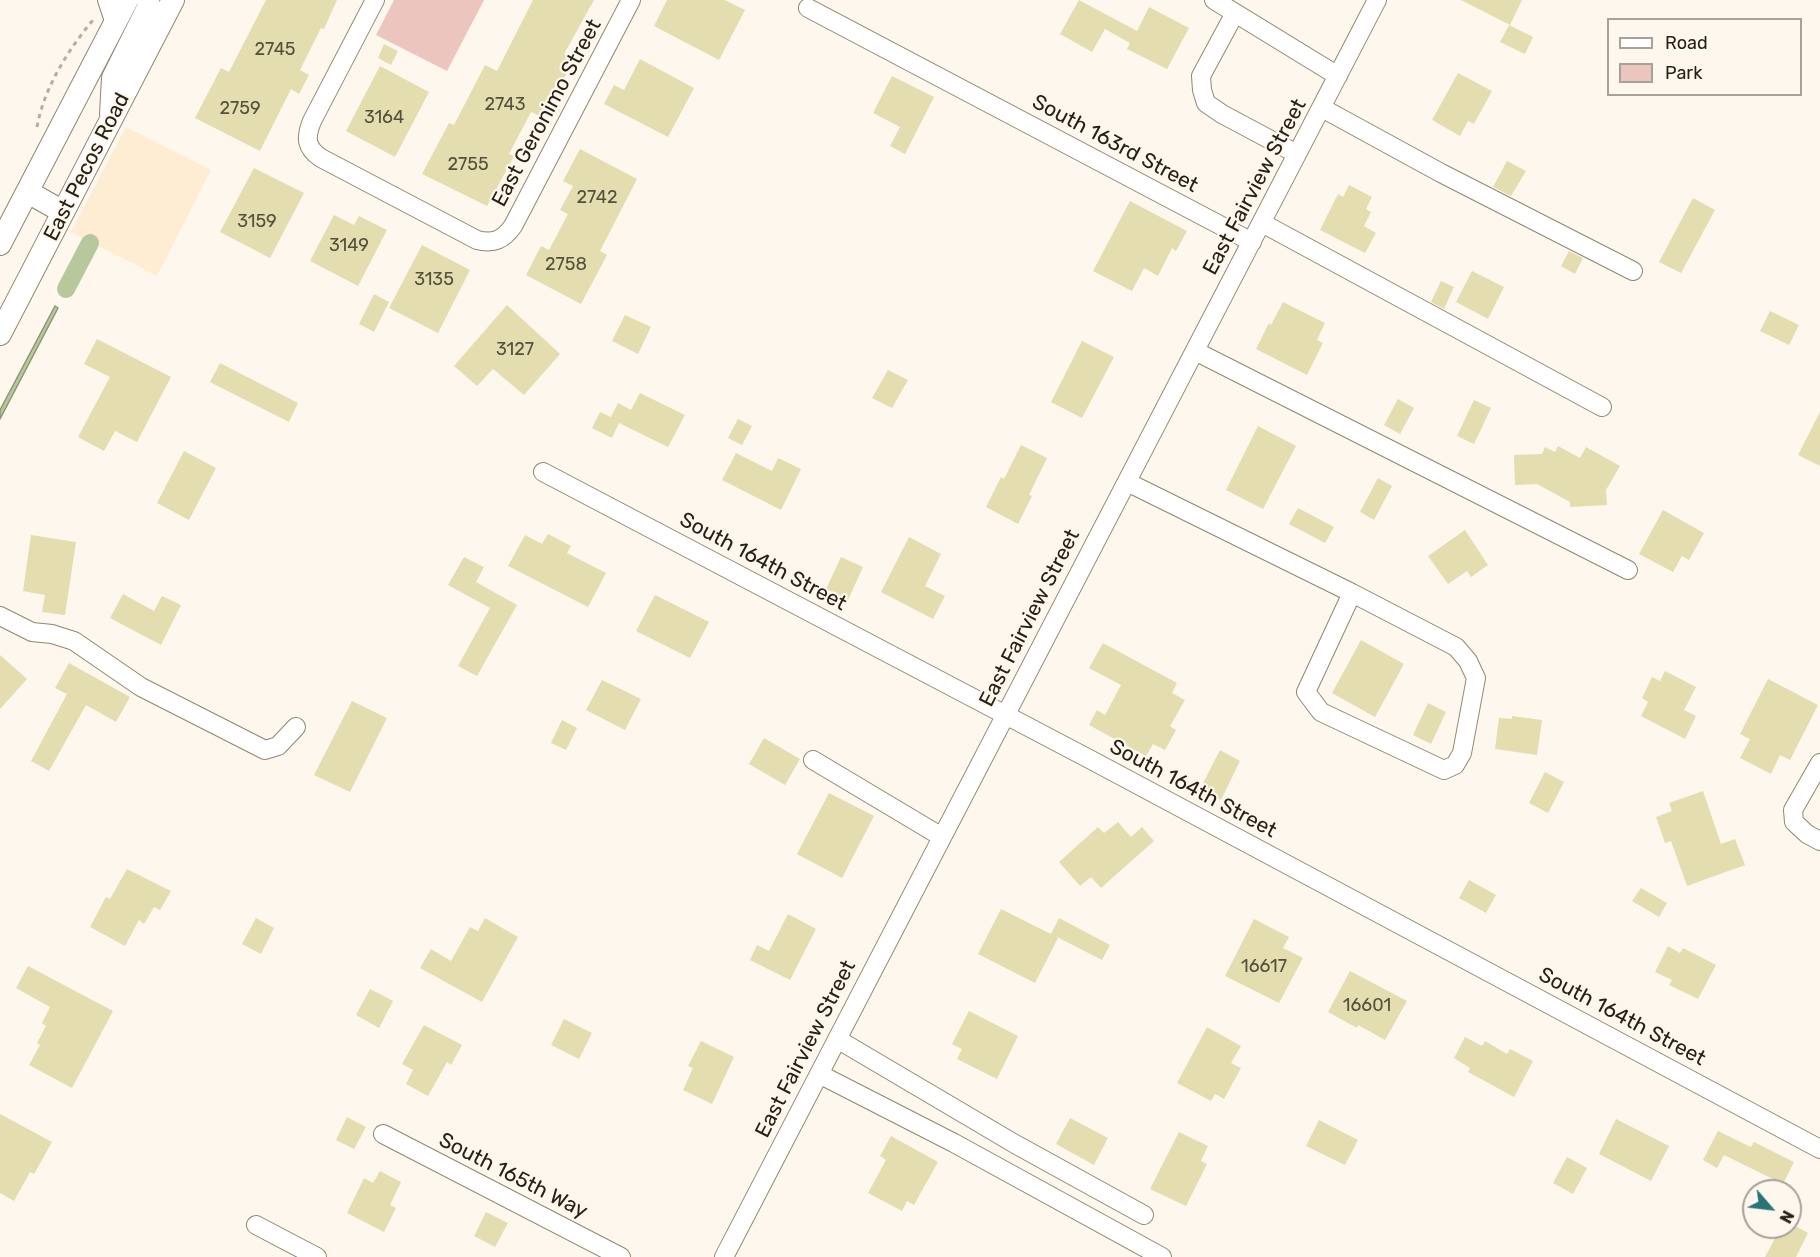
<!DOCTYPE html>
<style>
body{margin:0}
#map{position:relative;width:1820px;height:1257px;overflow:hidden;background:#fef7ed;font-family:Rubik,sans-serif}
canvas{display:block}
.legend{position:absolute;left:1607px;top:18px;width:195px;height:78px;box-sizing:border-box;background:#fef7ed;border:2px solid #a8a197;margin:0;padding:8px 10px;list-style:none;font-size:18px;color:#262016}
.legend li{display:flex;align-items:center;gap:12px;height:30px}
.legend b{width:30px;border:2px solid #a8a197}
.north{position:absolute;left:1742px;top:1179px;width:60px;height:60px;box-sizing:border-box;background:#fef7ed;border:2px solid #a8a197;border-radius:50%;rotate:118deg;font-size:16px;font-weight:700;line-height:24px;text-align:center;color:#262016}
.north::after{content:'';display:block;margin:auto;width:21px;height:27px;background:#2a7476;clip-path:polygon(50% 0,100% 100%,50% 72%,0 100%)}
</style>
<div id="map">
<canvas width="1820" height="1257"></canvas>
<ul class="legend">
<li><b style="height:8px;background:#fff"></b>Road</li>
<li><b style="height:16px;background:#edc5bf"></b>Park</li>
</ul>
<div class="north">N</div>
</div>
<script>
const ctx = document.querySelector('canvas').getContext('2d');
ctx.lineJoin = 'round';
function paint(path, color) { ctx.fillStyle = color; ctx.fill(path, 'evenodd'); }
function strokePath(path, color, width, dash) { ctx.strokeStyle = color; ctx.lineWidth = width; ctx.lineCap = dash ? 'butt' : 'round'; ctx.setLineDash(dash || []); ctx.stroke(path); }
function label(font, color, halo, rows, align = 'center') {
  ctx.font = font + ' Rubik,sans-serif'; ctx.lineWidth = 4.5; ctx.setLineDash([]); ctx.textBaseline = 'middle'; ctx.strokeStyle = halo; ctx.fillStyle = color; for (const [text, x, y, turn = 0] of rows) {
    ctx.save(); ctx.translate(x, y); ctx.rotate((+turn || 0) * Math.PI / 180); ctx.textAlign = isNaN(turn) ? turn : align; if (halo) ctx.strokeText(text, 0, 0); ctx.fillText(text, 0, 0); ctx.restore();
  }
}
const built = new Path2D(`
 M126 127 211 170 157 276 71 232Z`);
const green = new Path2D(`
 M394 0H484L447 71 376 35Z`);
const water = new Path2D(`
 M55 306 58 308 0 419V410Z`);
const canal = new Path2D(`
 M66 289 90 243`);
const building = new Path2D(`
 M266 0H337L324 29 321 28 300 70 309 75 299 94 291 89 260 151 195 118 221 68 229 72Z
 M533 0H594L564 54 574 59 559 88 555 86 540 116 531 112 509 154 514 156 487 206 422 174 449 123 454 125 485 65 497 71Z
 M667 0H725L745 10 719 60 654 26Z
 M1079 0 1137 31 1149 7 1189 28 1167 69 1127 49 1130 43 1105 29 1092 52 1060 34Z
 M1461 0H1522L1510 25Z
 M1509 25 1533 37 1525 54 1500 42Z
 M384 44 398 51 391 65 378 58Z
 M640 59 694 88 668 137 604 104 614 85 624 90Z
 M380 66 429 92 395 157 346 131Z
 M1458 73 1492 91 1474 124 1468 121 1460 136 1432 120Z
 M892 76 934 97 905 154 890 146 900 127 873 113Z
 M580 149 637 179 600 251 607 255 581 304 526 275 541 246 549 250 568 214 560 210 573 186 563 181Z
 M1507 161 1526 171 1511 196 1493 187Z
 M254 168 304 193 270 258 220 232Z
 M1349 185 1372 197 1366 209 1371 212 1364 226 1376 233 1365 253 1320 230 1338 194 1343 197Z
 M1693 198 1715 210 1681 273 1659 262Z
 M1130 201 1187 231 1176 251 1172 248 1158 276 1144 268 1132 291 1093 271Z
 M334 215 354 225 359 216 387 230 358 286 310 261Z
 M422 245 470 270 438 333 389 308Z
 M1569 251 1583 258 1575 274 1561 266Z
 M1472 271 1504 287 1488 319 1456 302Z
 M1441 281 1454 287 1444 309 1431 302Z
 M374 294 389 302 374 332 359 324Z
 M1283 302 1325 323 1317 340 1323 343 1307 375 1256 349 1269 323 1271 325Z
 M507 305 560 354 524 395 493 369 477 386 454 366Z
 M1770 311 1799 325 1789 345 1760 331Z
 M625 315 651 327 638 354 612 341Z
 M97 339 171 377 137 442 115 431 104 451 78 437 110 377 84 364Z
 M1082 341 1114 357 1082 418 1051 402Z
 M220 363 298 403 289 422 210 382Z
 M888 370 908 380 892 408 872 398Z
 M640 393 685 415 668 447 619 423 612 438 592 428 600 412 611 417 618 403 631 410Z
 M1398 399 1414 408 1400 434 1384 425Z
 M1474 400 1491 408 1474 444 1457 436Z
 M1820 412V466L1798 455Z
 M738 419 752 426 742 445 728 438Z
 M1258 426 1296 446 1263 509 1226 490Z
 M1021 445 1047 458 1029 495 1032 496 1018 524 986 507 1001 477 1004 479Z
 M1558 446 1580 458 1586 447 1620 466 1606 490 1607 505 1570 507V502L1537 484 1515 485 1514 455 1542 454 1545 447 1555 452Z
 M184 451 216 468 189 520 157 503Z
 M736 453 772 471 778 458 801 469 781 510 722 480Z
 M1378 478 1392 486 1374 520 1360 512Z
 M1298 508 1334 527 1325 543 1289 524Z
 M1663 510 1704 533 1689 560 1682 556 1673 572 1639 554Z
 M1465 530 1488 565 1471 577 1467 571 1448 584 1428 556Z
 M548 534 571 546 567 553 606 573 588 607 508 566 525 535 542 544Z
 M31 535 76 542 65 615 42 612 45 595 23 591Z
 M909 537 941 554 925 586 945 596 933 619 881 592Z
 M464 557 484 567 476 582 517 605 477 676 458 666 490 608 448 585Z
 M841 557 863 567 848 600 826 589Z
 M123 594 154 611 162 596 181 605 161 645 110 618Z
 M655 595 709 622 690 658 636 631Z
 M1361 640 1404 664 1375 717 1332 693Z
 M1103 643 1177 683 1172 693 1185 700 1170 726 1176 730 1165 750 1153 744 1146 756 1089 725 1097 710 1105 715 1121 685 1089 668Z
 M0 655 27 679 0 709Z
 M69 663 130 697 116 722 86 705 49 771 31 761 67 694 55 688Z
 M1665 671 1696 687 1684 710 1696 716 1685 739 1641 716 1648 702 1642 698 1652 677 1660 681Z
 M1768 679 1818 705 1790 760 1780 755 1771 774 1740 758 1750 739 1740 734Z
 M602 680 641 699 625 730 586 710Z
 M352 701 387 718 350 792 314 775Z
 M1428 703 1446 712 1431 744 1413 735Z
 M1512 716 1542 720 1537 755 1495 749 1499 718 1512 719Z
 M562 720 577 728 566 750 551 743Z
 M764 738 800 759 785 785 749 764Z
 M1220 750 1240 761 1221 800 1200 789Z
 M1545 772 1564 782 1548 813 1529 803Z
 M1703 791 1721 844 1735 839 1745 865 1687 886 1671 841 1665 843 1656 817 1672 811 1669 803Z
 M829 793 874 816 842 878 797 854Z
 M1118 822 1131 837 1142 827 1154 841 1101 888 1091 877 1080 886 1059 862 1098 827 1104 833Z
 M127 869 171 891 160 910 154 907 144 924 139 920 125 946 90 927 106 897 110 899Z
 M1469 880 1496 895 1486 913 1459 898Z
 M1641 888 1667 903 1659 917 1632 901Z
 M1001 909 1051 934 1059 918 1110 945 1102 960 1055 936 1058 938 1035 983 978 954Z
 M788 914 816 929 790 980 750 960 757 945 769 951Z
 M256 918 274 928 261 954 242 944Z
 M485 918 518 937 482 1002 420 968 431 949 451 961 470 927 478 931Z
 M1254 919 1289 937 1283 948 1303 958 1279 1003 1225 976Z
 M1668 946 1680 953 1683 948 1716 965 1698 999 1669 985 1672 980 1655 972Z
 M28 966 113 1011 72 1088 29 1065 40 1045 37 1043 46 1026 42 1023 50 1007 16 988Z
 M1350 971 1407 1001 1385 1040 1358 1025 1357 1028 1328 1012Z
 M370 989 393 1001 379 1028 356 1015Z
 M969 1011 1018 1036 997 1079 957 1059 962 1049 952 1044Z
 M564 1019 592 1033 579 1059 551 1045Z
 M424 1025 462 1045 451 1065 447 1062 428 1096 406 1084 413 1070 402 1064Z
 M1207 1027 1241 1046 1231 1063 1241 1068 1224 1099 1215 1094 1211 1101 1177 1083Z
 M1465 1037 1482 1046 1485 1041 1507 1054 1510 1049 1533 1061 1514 1097 1468 1072 1470 1068 1454 1058Z
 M701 1041 734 1057 712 1104 683 1090 693 1068 688 1066Z
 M0 1114 52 1142 34 1174 30 1172 14 1201 0 1193Z
 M347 1117 366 1127 354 1149 336 1140Z
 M1070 1118 1108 1138 1094 1165 1056 1144Z
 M1616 1119 1669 1146 1651 1181 1599 1154Z
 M1319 1120 1358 1140 1345 1165 1306 1146Z
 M1718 1131 1751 1147 1754 1142 1794 1162 1783 1184 1724 1155 1717 1168 1703 1160Z
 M1179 1132 1208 1146 1201 1161 1207 1164 1186 1206 1150 1189Z
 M891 1136 938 1162 914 1205 907 1201 902 1211 868 1193 886 1160 880 1156Z
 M1567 1157 1587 1168 1573 1194 1553 1183Z
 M380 1171 401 1182 390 1205 396 1208 384 1232 347 1213 364 1178 373 1183Z
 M486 1212 508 1223 495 1247 474 1236Z
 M1781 1227H1797L1808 1233 1796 1257H1765Z`);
const path = new Path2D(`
 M37 127C44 88 68 50 93 20`);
const minor = new Path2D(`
 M107 0 115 24
 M375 0 312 121C305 138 306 148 321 158L477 240C494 244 503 240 513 226L631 0
 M1214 0 1338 76
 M808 8 1252 242
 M1235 13 1201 76 1202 90 1206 103 1222 114 1297 154
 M1322 108 1441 173 1633 271
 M1262 223 1602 407
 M1195 351 1628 570
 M543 472 1095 762 1820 1149
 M1127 482 1352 593 1306 692 1321 712 1444 770 1455 765 1462 753 1476 678 1468 661 1456 647 1352 593
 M0 616 32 632 52 634 74 641 141 687 265 750 278 746 296 727
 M813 760 942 837
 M1820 763 1793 810 1794 822 1807 834 1820 841
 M837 1039 1015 1144 1144 1215
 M819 1074 954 1143 1162 1257
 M383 1134 621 1257
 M256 1225 317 1257
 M724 1257 1377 0`);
const major = new Path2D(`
 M111 114 113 78 149 6 148 0
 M28 192 63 212
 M0 244 127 0
 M0 334 173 0`);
const numberNames = [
 ["2745",275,50],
 ["2743",505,105],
 ["2759",240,109],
 ["3164",384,118],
 ["2755",468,165],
 ["2742",597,198],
 ["3159",257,222],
 ["3149",349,246],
 ["2758",566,265],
 ["3135",434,280],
 ["3127",515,350],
 ["16617",1264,967],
 ["16601",1367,1006]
];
const streetNames = [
 ["East Geronimo Street",547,113,-62],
 ["South 163rd Street",1115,144,28],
 ["East Pecos Road",87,167,-63],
 ["East Fairview Street",1255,187,-62],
 ["South 164th Street",763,562,28],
 ["East Fairview Street",1030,618,-63],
 ["South 164th Street",1193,789,28],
 ["South 164th Street",1622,1017,28],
 ["East Fairview Street",806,1049,-63],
 ["South 165th Way",513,1176,27]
];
paint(built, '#feecd3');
paint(green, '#edc5bf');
paint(water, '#b7c89d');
strokePath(water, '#8c9674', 1.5);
strokePath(canal, '#b7c89d', 18);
paint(building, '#e3ddaf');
strokePath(minor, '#94856e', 20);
strokePath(major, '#94856e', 24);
strokePath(path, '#b5aea4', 3, [4.5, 4.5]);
strokePath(minor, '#fff', 18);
strokePath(major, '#fff', 22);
label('18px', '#554f3c', null, numberNames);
label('21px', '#262016', '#fef7ed', streetNames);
</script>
